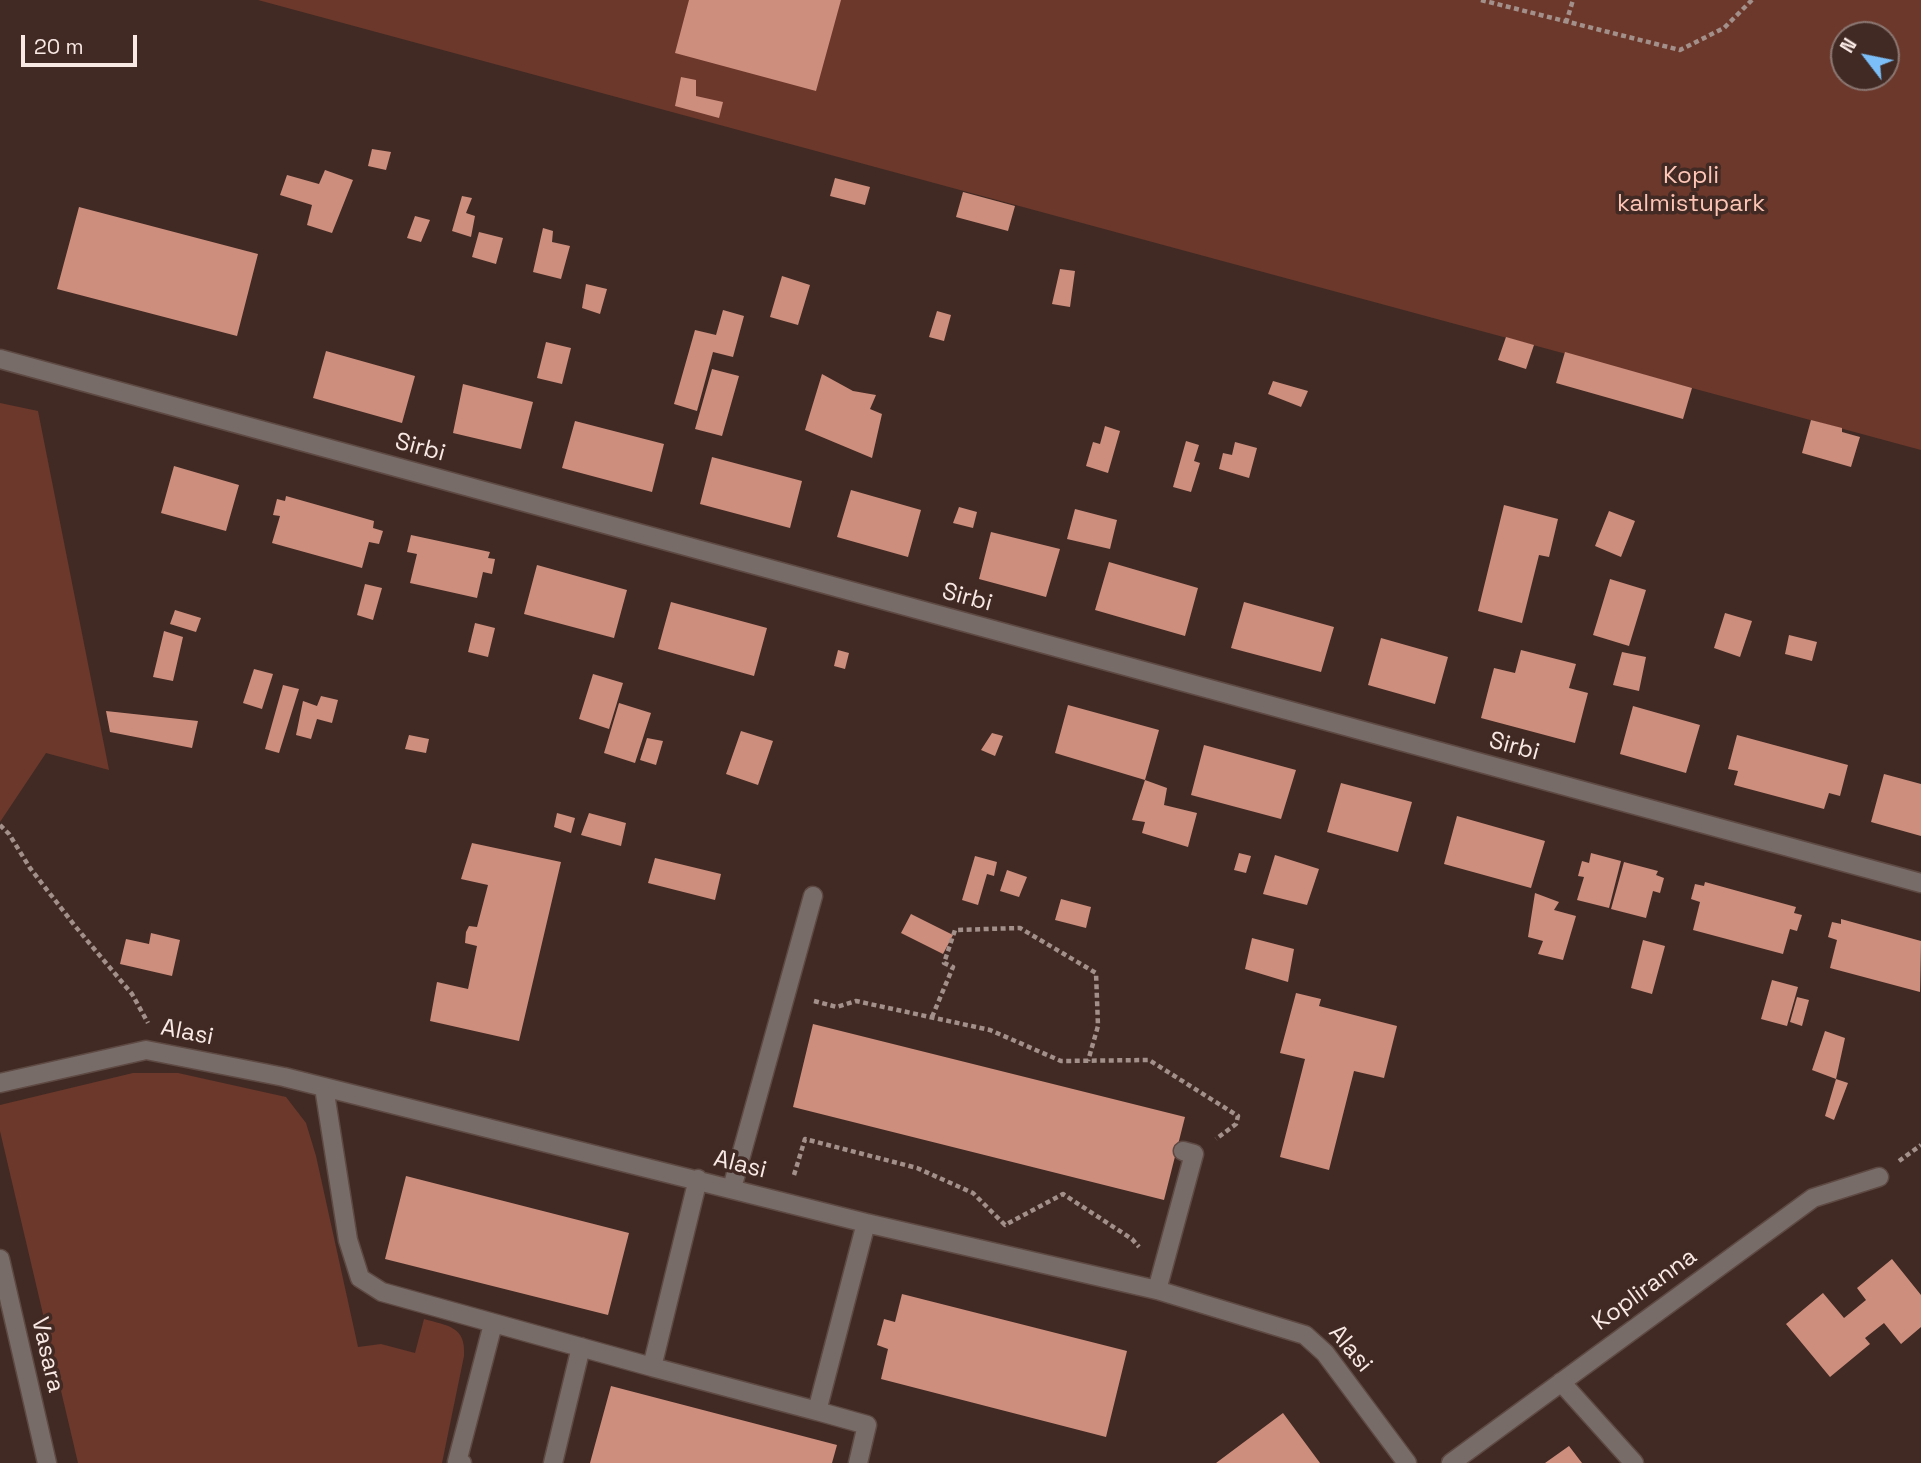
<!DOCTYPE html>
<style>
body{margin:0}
#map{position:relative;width:1921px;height:1463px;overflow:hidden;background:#412a24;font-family:"Space Grotesk",sans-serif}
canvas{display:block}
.north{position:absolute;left:1830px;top:21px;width:70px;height:70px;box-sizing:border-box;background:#412a24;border:2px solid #8b7671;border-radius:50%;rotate:302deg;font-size:19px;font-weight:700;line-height:28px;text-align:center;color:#f9e9e5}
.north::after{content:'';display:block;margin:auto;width:24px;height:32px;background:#7bbef8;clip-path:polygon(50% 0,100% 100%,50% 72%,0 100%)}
.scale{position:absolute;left:21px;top:35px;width:116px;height:32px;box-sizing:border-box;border:4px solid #f9e9e5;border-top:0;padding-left:9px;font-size:21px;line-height:24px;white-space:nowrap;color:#f9e9e5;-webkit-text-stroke:5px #412a24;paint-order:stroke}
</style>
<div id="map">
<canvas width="1921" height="1463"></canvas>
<div class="north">N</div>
<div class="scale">20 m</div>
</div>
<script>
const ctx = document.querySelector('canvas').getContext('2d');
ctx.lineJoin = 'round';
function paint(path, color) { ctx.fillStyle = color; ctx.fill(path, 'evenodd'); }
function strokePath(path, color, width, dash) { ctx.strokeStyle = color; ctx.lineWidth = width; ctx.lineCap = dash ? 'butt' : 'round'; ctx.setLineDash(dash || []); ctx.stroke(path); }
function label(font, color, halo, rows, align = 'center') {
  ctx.font = font + ' "Space Grotesk",sans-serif'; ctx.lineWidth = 7; ctx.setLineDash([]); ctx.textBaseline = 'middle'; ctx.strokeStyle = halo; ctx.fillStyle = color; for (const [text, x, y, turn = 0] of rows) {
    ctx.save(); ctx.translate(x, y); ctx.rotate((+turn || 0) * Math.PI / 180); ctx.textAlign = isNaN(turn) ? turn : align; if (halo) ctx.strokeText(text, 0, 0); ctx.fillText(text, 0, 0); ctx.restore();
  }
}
const green = new Path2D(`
 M258 0H1921V450ZM1844 35H1886V77H1844Z
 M0 403 38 411 109 770 46 753 0 822Z
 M133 1073H178L286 1097 306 1123 316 1156 358 1347 381 1344 415 1353 424 1319C448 1326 466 1326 464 1356L442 1463H78L0 1131V1105Z`);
const building = new Path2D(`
 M689 0H841L816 91 675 53Z
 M681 77 696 80V96L723 102 719 118 675 106Z
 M372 149 391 152 386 170 368 166Z
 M325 170 353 180 332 233 307 225 312 205 280 195 287 175 319 184Z
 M835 178 870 187 865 205 830 196Z
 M963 192 1015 206 1008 231 956 217Z
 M462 196 472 198 466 213 475 216 471 237 452 231Z
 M79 207 258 254 237 336 57 289Z
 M415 216 430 220 421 242 407 238Z
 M543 228 553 231 552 242 570 246 561 279 533 272Z
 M479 232 503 238 496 264 472 257Z
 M1060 269 1075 271 1070 307 1052 304Z
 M782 276 810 285 798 325 770 317Z
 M586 284 607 289 600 314 582 308Z
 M723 310 744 316 733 357 713 352 697 411 674 404 695 330 716 335Z
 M937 311 951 315 944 341 929 337Z
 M1506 337 1534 345 1526 369 1498 360Z
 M546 342 571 348 562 384 537 378Z
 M326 351 415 376 402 423 313 398Z
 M1565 352 1692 388 1683 419 1556 383Z
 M712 369 739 376 722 436 695 429Z
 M822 374 853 391 876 395 870 409 882 414 872 458 805 430Z
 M1273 381 1308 391 1301 407 1268 394Z
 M463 384 533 402 521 449 453 433Z
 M1811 420 1842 428V432L1860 437 1851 467 1802 453Z
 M575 421 664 444 652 492 562 468Z
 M1105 426 1120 431 1108 473 1086 466 1093 442 1100 444Z
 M1186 441 1199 445 1194 461 1200 463 1191 492 1173 487Z
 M1235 442 1257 448 1249 478 1219 469 1223 453 1232 455Z
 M712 457 802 481 790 528 700 504Z
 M174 466 239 485 226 531 161 513Z
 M851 490 921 510 908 557 837 537Z
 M286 496 374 521 373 528 383 531 379 544 369 542 362 568 272 543 280 516 273 515 277 499 285 501Z
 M1504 505 1558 519 1549 557 1539 555 1522 623 1478 611Z
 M959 507 977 512 973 528 953 523Z
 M1075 509 1117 520 1110 549 1067 539Z
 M1609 511 1635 521 1621 557 1595 546Z
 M991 532 1060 549 1046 597 979 579Z
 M411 535 490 552 488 558 495 559 492 574 483 572 477 598 410 583 417 554 407 552Z
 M1109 562 1198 588 1185 636 1095 610Z
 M537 565 627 590 614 638 524 614Z
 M1610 579 1646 590 1629 646 1593 635Z
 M365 584 382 588 373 620 357 615Z
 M671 602 767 628 754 676 658 649Z
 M1244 602 1334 627 1321 672 1231 648Z
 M175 610 201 618 196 632 170 624Z
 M1725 613 1752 621 1740 657 1714 648Z
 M475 623 495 628 488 657 468 652Z
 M164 631 183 637 173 681 153 677Z
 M1789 635 1817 642 1812 661 1785 654Z
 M1381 638 1448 657 1435 704 1368 685Z
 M838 650 849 653 845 669 834 666Z
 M1521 650 1576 664 1569 688 1588 693 1575 743 1481 718 1494 668 1515 673Z
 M1622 652 1646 657 1639 691 1613 685Z
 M254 669 273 674 262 709 243 703Z
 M593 674 623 683 609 729 579 719Z
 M283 685 299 689 279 753 265 749Z
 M321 696 338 700 332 723 317 719 311 739 296 735 303 701 317 706Z
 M619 703 651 713 635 763 604 753Z
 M1068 705 1159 730 1145 780 1055 753Z
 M1633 706 1700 725 1686 773 1620 754Z
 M106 711 198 721 192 748 110 732Z
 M741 731 773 741 758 785 726 774Z
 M992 733 1003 736 995 756 981 750Z
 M409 735 429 739 426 753 405 749Z
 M1737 735 1848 765 1840 796 1829 793 1824 809 1734 785 1738 771 1728 769Z
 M647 738 663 741 656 765 640 760Z
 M1204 745 1296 770 1281 819 1191 795Z
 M1884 774 1921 784V836L1871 822Z
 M1145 780 1167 788 1164 805 1197 813 1188 847 1142 833 1145 822 1132 820Z
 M1341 783 1412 802 1398 852 1327 832Z
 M557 813 575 818 571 833 554 827Z
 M589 813 626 823 621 846 581 835Z
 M1457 816 1545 841 1531 888 1444 864Z
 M472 843 561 862 519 1041 430 1021 437 982 468 989 477 946 465 943 466 932 469 926 477 927 488 885 461 879Z
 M1239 853 1251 856 1246 873 1234 870Z
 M1591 853 1621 861 1609 908 1577 900 1584 877 1578 876 1582 861 1589 863Z
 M1275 855 1319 869 1307 905 1263 894Z
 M975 856 997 862 994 876 987 874 978 905 962 900Z
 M655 858 721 874 715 900 648 883Z
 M1624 862 1658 871 1656 875 1664 878 1660 893 1653 891 1646 918 1611 909Z
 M1007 870 1027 877 1019 897 1000 891Z
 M1705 882 1796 907 1794 913 1802 915 1797 931 1790 929 1783 954 1693 930 1700 902 1691 899 1695 884 1704 886Z
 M1535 893 1559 902 1554 910 1576 916 1563 960 1538 954 1543 941 1528 937Z
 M1061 899 1091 907 1086 928 1055 920Z
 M911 914 953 935 943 954 901 933Z
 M1841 919 1921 941 1920 992 1830 968 1837 940 1828 937 1832 922 1841 924Z
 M151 933 180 940 172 976 120 964 126 939 149 944Z
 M1252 938 1294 949 1288 982 1245 969Z
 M1643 940 1665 946 1652 994 1631 988Z
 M1772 980 1798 987 1787 1026 1761 1019Z
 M1296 993 1321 999 1319 1006 1397 1026 1384 1078 1354 1071 1329 1170 1280 1157 1305 1059 1280 1053Z
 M1797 997 1809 1000 1802 1026 1790 1022Z
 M813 1024 1185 1117 1164 1200 793 1107Z
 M1825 1031 1845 1038 1836 1079 1848 1083 1834 1120 1825 1116 1836 1079 1812 1070Z
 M406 1176 629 1233 608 1315 385 1259Z
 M1892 1259 1921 1295V1327L1901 1344 1884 1323 1865 1338 1870 1344 1830 1377 1786 1324 1823 1293 1844 1318 1866 1300 1857 1288Z
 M902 1294 1127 1351 1106 1437 881 1379 888 1349 877 1345 884 1319 895 1322Z
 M611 1386 837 1445 832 1463H590Z
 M1283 1413 1320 1463H1216Z
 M1569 1446 1582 1463H1545Z`);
const path = new Path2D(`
 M1481 0 1680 50 1724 28 1752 0
 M1566 23 1573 0
 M0 825 9 834 30 868 75 926 132 994 148 1023
 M814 1001 837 1007 856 1001 990 1030 1061 1061 1149 1060 1238 1116 1236 1124 1216 1139
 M932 1017 953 967 944 963 955 930 1020 928 1096 973 1098 1026 1088 1061
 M1899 1161 1921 1145
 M794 1175 805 1139 917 1168 973 1193 1005 1225 1063 1194 1132 1239 1139 1247`);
const minor = new Path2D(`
 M0 359 1921 883
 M0 1083 146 1050 284 1077 866 1223 1157 1290 1305 1335 1325 1353 1407 1463
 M324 1087 348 1240 360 1278 382 1292 652 1367
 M698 1179 652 1367 817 1411 866 1223
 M732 1188 813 896
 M0 1259 47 1463
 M1157 1290 1194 1154 1183 1151
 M1561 1382 1634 1463
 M817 1411 867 1425 858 1463
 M462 1463 457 1462 493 1324
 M553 1463 581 1347
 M1451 1463 1813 1198 1879 1177`);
const parkNames = [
 ["Kopli",1691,176],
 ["kalmistupark",1691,204]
];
const streetNames = [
 ["Sirbi",420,448,15],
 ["Sirbi",967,598,15],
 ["Sirbi",1514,747,15],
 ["Alasi",187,1033,11],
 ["Alasi",740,1165,14],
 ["Kopliranna",1645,1290,-36],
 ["Alasi",1350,1349,50],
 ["Vasara",47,1355,77]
];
paint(green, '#6c382b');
paint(building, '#ce8e7d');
strokePath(minor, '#5e4943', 21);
strokePath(path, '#a3908b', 4.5, [5, 3.5]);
strokePath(minor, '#786c69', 18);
label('24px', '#fdc5b6', '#412a24', parkNames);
label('24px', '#f9e9e5', '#412a24', streetNames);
</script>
